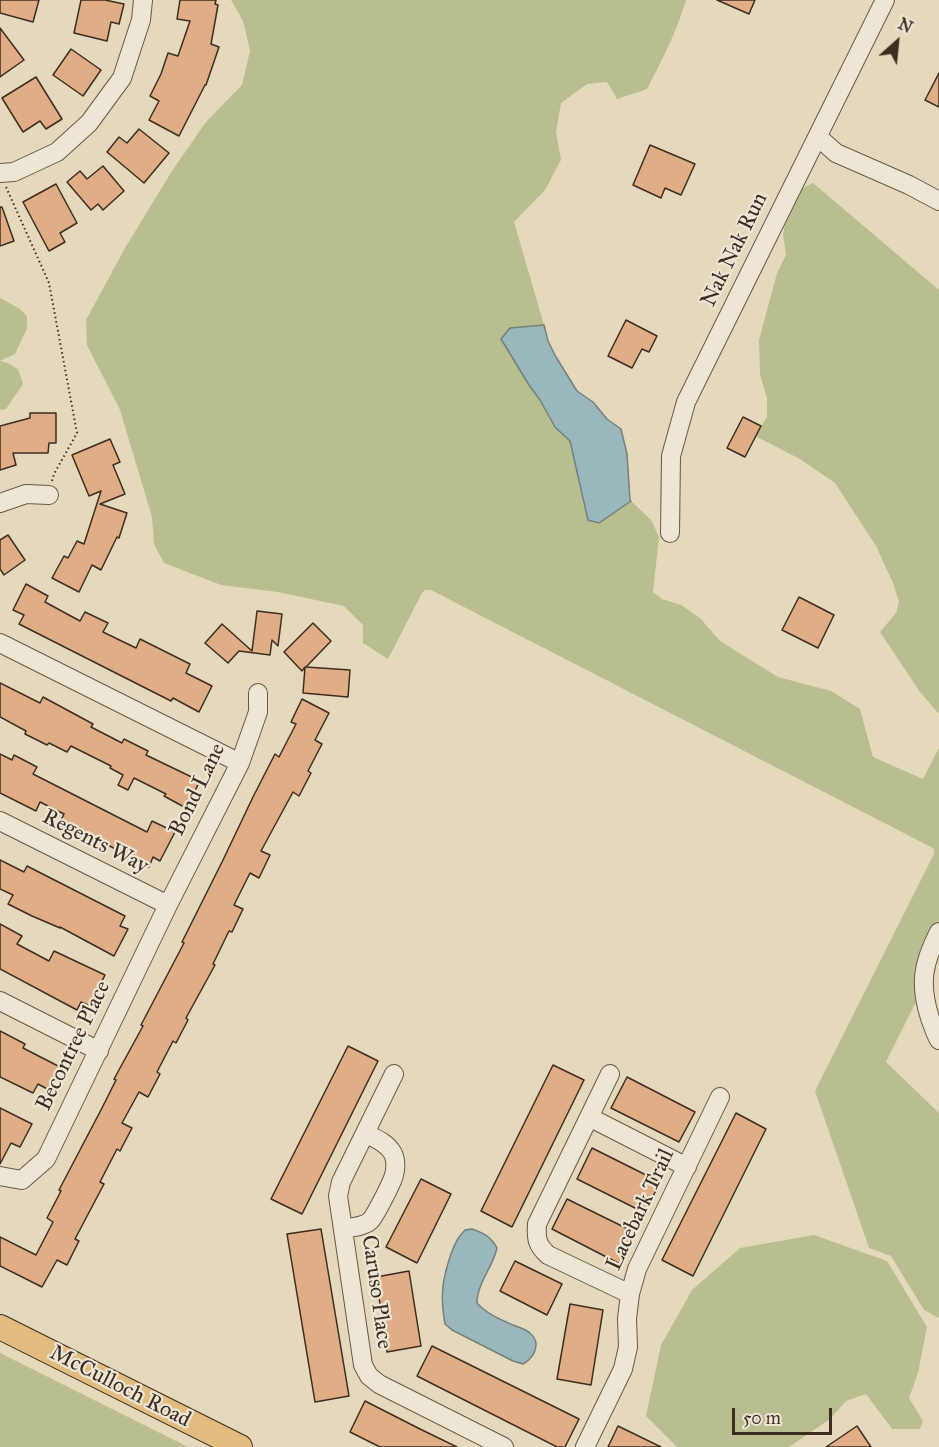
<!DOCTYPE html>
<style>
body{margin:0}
#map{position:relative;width:939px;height:1447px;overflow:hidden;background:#e5d9bd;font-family:"IM FELL Great Primer",serif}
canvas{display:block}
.north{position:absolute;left:867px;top:12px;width:60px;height:60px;-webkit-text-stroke:4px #eee6d4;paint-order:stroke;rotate:27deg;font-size:16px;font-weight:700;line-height:24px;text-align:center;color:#3b2d22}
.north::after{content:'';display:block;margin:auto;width:21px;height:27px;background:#3b2d22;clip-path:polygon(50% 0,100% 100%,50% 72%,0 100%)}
.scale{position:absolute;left:732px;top:1408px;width:100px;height:27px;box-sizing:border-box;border:3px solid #3b2d22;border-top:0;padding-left:8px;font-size:18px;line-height:21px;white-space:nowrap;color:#3b2d22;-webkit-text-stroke:4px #eee6d4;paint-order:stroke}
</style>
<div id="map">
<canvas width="939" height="1447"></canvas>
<div class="north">N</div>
<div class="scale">50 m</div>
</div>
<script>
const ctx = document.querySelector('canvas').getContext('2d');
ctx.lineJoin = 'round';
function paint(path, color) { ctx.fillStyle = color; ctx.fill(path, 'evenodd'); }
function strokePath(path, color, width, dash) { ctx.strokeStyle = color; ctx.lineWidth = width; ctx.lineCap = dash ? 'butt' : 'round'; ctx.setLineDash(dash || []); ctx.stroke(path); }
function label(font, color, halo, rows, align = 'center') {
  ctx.font = font + ' "IM FELL Great Primer",serif'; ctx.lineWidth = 4.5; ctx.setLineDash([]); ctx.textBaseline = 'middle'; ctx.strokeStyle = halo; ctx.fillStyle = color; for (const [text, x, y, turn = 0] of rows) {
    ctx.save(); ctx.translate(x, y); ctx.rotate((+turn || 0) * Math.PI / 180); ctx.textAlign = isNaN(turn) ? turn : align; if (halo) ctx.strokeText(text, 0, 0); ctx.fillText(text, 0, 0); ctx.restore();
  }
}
const green = new Path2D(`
 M231 0H686C677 31 662 60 647 89L617 99 607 82 587 84 561 103 556 132 561 160 545 190 514 222 544 325 510 328 511 357 540 400 555 427 570 441 588 520 599 522 631 501 651 520 659 537 653 592 662 599 681 605 700 618 720 641 778 677 831 691 860 709 873 757 923 779 939 748V921L934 926 916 985V1002L886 1062 938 1112 939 1115V1318L924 1310 891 1256 869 1248 815 1091 934 854V849L931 847 431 590H425L422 593 388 659 363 643V625L344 606 278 592 221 585 164 563 154 544 152 517 120 410 87 345 86 320 125 248 172 171 206 122 242 85 250 51 243 21Z
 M813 183 939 290V714L920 692 880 632 896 613 899 602 893 583 876 546 835 483 800 459 755 436 767 417V398L760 375 759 340 777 273 786 255 783 235 787 214 799 190Z
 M0 298 20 309 27 316V328L15 354 0 361Z
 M0 361 8 363 18 369 23 384 6 409 0 410Z
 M814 1235 887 1261 927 1327 918 1373 909 1398 923 1421 920 1429H892L866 1394 846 1401 830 1419 789 1447H677L646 1416 661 1345 692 1290 740 1248Z
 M0 1353 188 1447H0Z`);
const water = new Path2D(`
 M544 325 548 341 556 357 577 391 593 402 607 419 621 429 627 454 630 500 631 501 599 523 588 520 570 441 555 427 540 400 529 385 501 339 510 328Z
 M472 1229C484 1233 491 1237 497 1248 493 1267 477 1283 477 1303 487 1314 499 1319 513 1325 518 1327 526 1329 530 1333 542 1343 534 1358 523 1364L513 1361 452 1330 445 1324C440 1297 442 1280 451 1254 455 1244 457 1238 465 1230Z`);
const building = new Path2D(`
 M0 0H39L33 22 0 13Z
 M81 0H105L124 4 119 24 111 22 107 41 74 33Z
 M180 0H216L215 4 218 5 211 44 219 47 206 85H205L179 136 149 120 159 101 150 96 161 74 168 53 178 56 190 21 177 19Z
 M717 0H755L749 14Z
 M0 28 24 60 0 77Z
 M71 49 101 70 83 96 53 75Z
 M939 73V107L925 100Z
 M36 77 62 119 46 129 40 121 23 132 2 98Z
 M139 129 169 153 144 183 107 152 119 137 127 143Z
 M650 145 695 164 681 195 665 188 661 198 633 185Z
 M103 166 124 191 103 210 98 204 91 210 67 182 80 171 87 179Z
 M56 184 77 223 60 233 65 242 49 251 23 202Z
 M0 207H2L14 241 0 246Z
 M626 320 657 336 649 352 642 349 632 368 608 356Z
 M30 413H56V443H49L48 453H13L16 465 0 470V426L30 418Z
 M743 417 761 426 745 457 727 448Z
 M110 439 120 462 113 465 125 494 100 504 127 513 119 538 117 537 101 570 92 565 79 592 52 578 64 556 68 558 77 541 84 544 101 491 89 496 72 455Z
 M8 535 25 560 4 575 0 569V540Z
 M26 584 48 596 45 602 80 621 85 612 108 623 103 632 136 648 140 639 190 664 186 673 212 686 199 712 173 698 171 701 19 624 24 615 13 610Z
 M799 597 834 615 818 648 782 630Z
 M257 611 282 614 278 646 272 640 270 655 239 651 228 663 205 643 222 624 252 651Z
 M313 623 331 641 306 667 350 670 348 697 303 693 305 667 302 671 284 652Z
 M0 683 40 703 43 697 93 724 91 727 122 743 124 739 148 751 146 755 200 781 186 808 164 796 166 794 134 778 128 790 118 785 123 775 110 768 111 766 71 746 67 752 49 743 47 745 25 734 26 731 0 717Z
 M302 699 329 713 315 740 322 744 308 771 311 773 299 796 293 792 261 851 270 855 259 878 250 873 234 905 243 909 232 932 229 931 213 964 215 965 186 1018 188 1020 176 1043 173 1041 157 1072 160 1074 148 1097 139 1092 122 1123 132 1128 120 1151 117 1149 100 1182 104 1184 75 1239 79 1241 67 1265 57 1260 42 1287 0 1266V1237L36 1255 53 1222 47 1218 61 1191 59 1190 102 1108 116 1080 114 1079 143 1026 141 1025 184 943 182 942 223 860 253 797 275 754 279 757 296 724 291 722Z
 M0 754 12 760 14 755 37 767 33 774 147 832 152 821 175 832 160 861 153 857 149 867 93 837 92 839 60 822 64 814 40 802 36 811 0 793Z
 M0 860 24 872 27 866 125 916 120 926 128 929 114 956 60 927V928L32 916 8 904 13 895 0 889Z
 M0 924 22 936 17 944 49 961 54 951 105 975 90 1006 81 1002 77 1010 0 969Z
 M0 1031 25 1044 23 1048 60 1067 49 1090 38 1084 33 1093 0 1077Z
 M348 1046 378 1061 302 1214 271 1199Z
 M553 1065 584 1080 512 1227 481 1211Z
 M627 1077 695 1112 679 1142 611 1108Z
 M0 1108 32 1124 20 1147 11 1143 0 1164Z
 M736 1113 766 1129 693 1276 662 1260Z
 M592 1148 660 1182 645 1213 577 1179Z
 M421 1179 451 1194 417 1263 386 1247Z
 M567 1199 636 1233 620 1264 552 1229Z
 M321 1229 349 1396 315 1402 287 1234Z
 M515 1261 562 1284 547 1315 500 1291Z
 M409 1271 421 1346 387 1352 376 1277Z
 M570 1304 603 1310 591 1385 557 1379Z
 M432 1346 579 1419 565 1447H557L417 1376Z
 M365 1401 420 1429 457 1447H380L350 1432Z
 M618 1426 661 1447H608Z
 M857 1426 871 1447H826Z`);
const path = new Path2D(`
 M6 187 49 283 77 433 54 474 52 481`);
const minor = new Path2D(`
 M818 137 836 153 909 185 939 201
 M0 173 14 172 57 152 89 123 122 78 141 20 143 0
 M0 503 26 494 49 495
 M670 533 671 456 686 402 885 0
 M0 643 240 763
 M0 821 168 905
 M939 932C923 963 919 984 930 1018 933 1026 935 1033 939 1040
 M0 1001 99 1051
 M394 1074 341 1182 338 1196 363 1365 369 1376 379 1384 504 1447
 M610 1074 537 1224C536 1239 537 1245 548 1255L630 1294
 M589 1117 687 1167
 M0 1176 22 1180 46 1159 168 905 240 763 258 712V693
 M343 1229C351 1227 363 1227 370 1221 375 1216 392 1183 394 1175 396 1168 396 1158 392 1152 386 1142 374 1138 365 1133
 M585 1447 623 1369 628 1347 627 1319 630 1294 637 1269 720 1097`);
const major = new Path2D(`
 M0 1327 240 1447`);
const streetNames = [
 ["Nak Nak Run",735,250,-64],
 ["Bond Lane",198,790,-64],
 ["Regents Way",95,842,27],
 ["Becontree Place",74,1046,-64],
 ["Lacebark Trail",641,1210,-65],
 ["Caruso Place",376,1292,82],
 ["McCulloch Road",120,1387,27]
];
paint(green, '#b9be8e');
paint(water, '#9ab7bb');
strokePath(water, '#74807e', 1.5);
paint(building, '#e0ad87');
strokePath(building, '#3b2d22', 1.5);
strokePath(minor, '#665849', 20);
strokePath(major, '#3b2d22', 26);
strokePath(path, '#3b2d22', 2, [1.5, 3]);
strokePath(minor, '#eee6d4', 18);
strokePath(major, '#e2bc7e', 24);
label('22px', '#3b2d22', '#eee6d4', streetNames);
</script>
